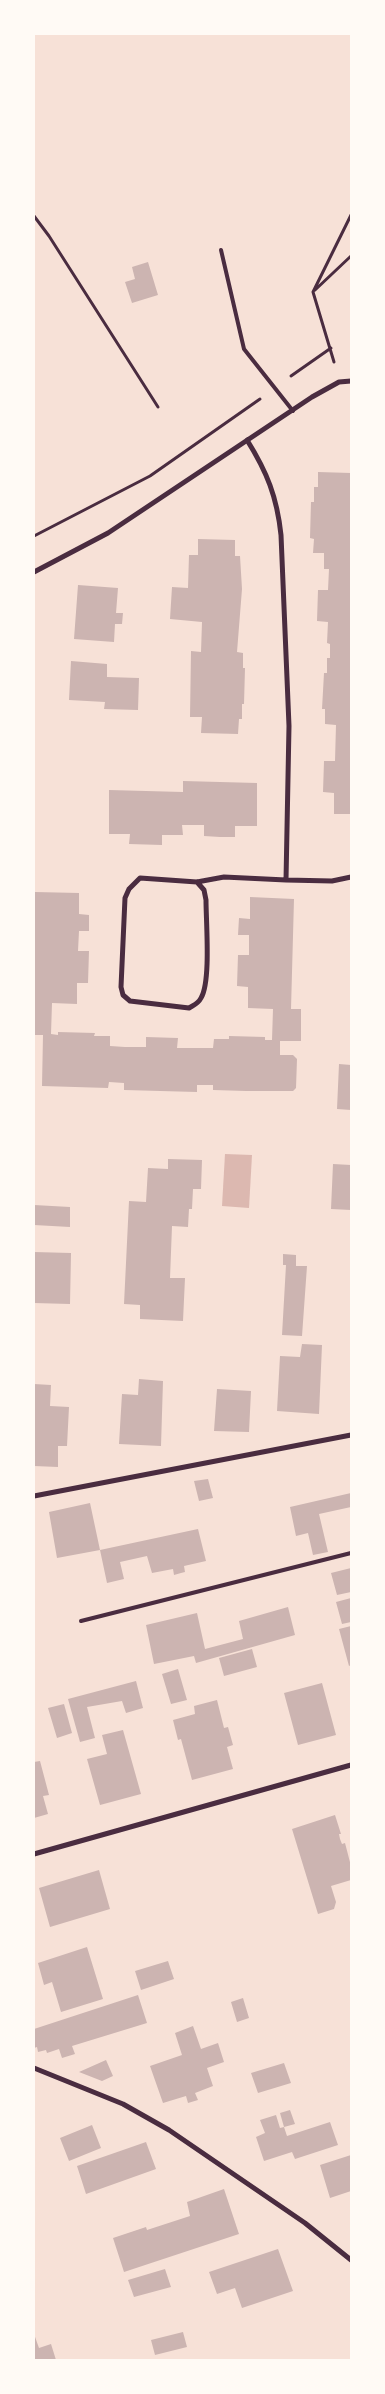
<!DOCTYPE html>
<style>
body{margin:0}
#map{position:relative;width:385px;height:2394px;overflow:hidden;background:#f7e1d7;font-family:"Alegreya Sans",sans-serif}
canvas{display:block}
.frame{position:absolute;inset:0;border:35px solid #fffaf5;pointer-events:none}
</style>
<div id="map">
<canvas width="385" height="2394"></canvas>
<div class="frame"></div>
</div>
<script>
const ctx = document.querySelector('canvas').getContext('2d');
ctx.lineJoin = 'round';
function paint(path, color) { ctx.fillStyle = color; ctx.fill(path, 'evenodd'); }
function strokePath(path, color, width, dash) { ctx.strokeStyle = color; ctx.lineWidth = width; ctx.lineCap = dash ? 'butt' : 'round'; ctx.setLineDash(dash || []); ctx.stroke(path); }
const water = new Path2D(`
 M225 1154 252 1155 249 1208 222 1206Z`);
const building = new Path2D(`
 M148 262 158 295 132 303 125 282 135 279 132 267Z
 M318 472 351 473V814H334V793L323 792 324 761H335L336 725 325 724V709H322L324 673H327V658H330V644L327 643 328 622 317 621 318 590H328L329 569H324V553H313L314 539 310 538 311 502H314V487H318Z
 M198 539 235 540V556H240L242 589 237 652 243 653V668H245L244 704H242V719H239L238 734 201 733 202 717H190L191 651 201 652 202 622 170 619 172 587 188 588 189 555H198Z
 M78 585 118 588 116 613H123L122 624H115L114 642 74 639Z
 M71 661 107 664V677L139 678 138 710 104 709 105 702 69 700Z
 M183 781 257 783V826H235V837H220L204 836V825H182L183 835H162V845L129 844 130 834H109V790L183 792Z
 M35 892 79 893V914L89 915V931H79L78 951H89L88 983H77V1004L52 1003 51 1034 58 1035V1032L95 1033 94 1036H110V1046L125 1047H146V1037L178 1038 177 1048H213L214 1039H229V1036L265 1037V1040H272L273 1009 248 1008V987L237 986 238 955H249V935H238L239 918 250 919V897L294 899 291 1009H301V1041H280V1055H293L297 1059 296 1088 293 1091H246L213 1090V1085H197V1092L124 1090V1083L109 1082 108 1088 42 1086 43 1035H34Z
 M339 1064 351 1065V1110L337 1109Z
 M168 1159 202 1160 201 1189H193L192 1209H189L188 1227 172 1226 170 1278H185L183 1321 140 1319V1305L124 1304 129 1201 146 1202 148 1168 168 1169Z
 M333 1164 351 1165V1210L331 1209Z
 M34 1205 70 1207V1227L34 1225Z
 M34 1252 71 1253 70 1304 34 1303Z
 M283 1254 296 1255V1266H307L302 1336 282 1335 286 1265H283Z
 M302 1344 322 1345 319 1414 277 1411 280 1356 300 1357Z
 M139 1379 163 1381 161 1446 119 1444 122 1394 138 1395Z
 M34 1384 51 1385 50 1406 69 1407 67 1446H58V1467L34 1466Z
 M217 1389 251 1391 249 1432 214 1431Z
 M208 1479 213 1498 199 1501 194 1481Z
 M351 1493V1507L319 1514 328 1552 313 1555 308 1533 296 1536 290 1507Z
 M90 1503 100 1550 198 1529 206 1561 184 1566 185 1572 181 1573 174 1575 173 1569 152 1573 147 1556 120 1562 124 1579 107 1583 100 1550 57 1558 49 1512Z
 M351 1568V1592L337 1595 331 1573Z
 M351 1598V1622L342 1624 336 1602Z
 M288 1607 295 1635 196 1663 194 1656 154 1664 146 1625 197 1613 205 1649 243 1639 239 1621Z
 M351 1626V1665L349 1666 339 1629Z
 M252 1649 257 1667 224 1676 219 1658Z
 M178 1669 187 1700 171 1704 162 1674Z
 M136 1681 143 1708 126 1713 122 1701 87 1707 95 1738 80 1742 68 1699Z
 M322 1683 336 1735 298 1745 284 1693Z
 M217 1700 224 1728 228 1727 233 1745 227 1747 233 1769 192 1780 181 1739 178 1740 173 1720 195 1714 194 1706Z
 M64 1704 72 1733 57 1738 48 1708Z
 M123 1730 141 1794 100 1805 87 1759 107 1754 102 1735Z
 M40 1761 49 1795 43 1796 48 1814 34 1818V1762Z
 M335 1815 341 1834H339L340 1839 342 1844 345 1843 351 1866V1880L331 1886 336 1902 334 1909 318 1914 292 1829Z
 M99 1870 110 1909 50 1927 39 1888Z
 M87 1947 103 1999 61 2012 52 1982 44 1985 38 1963Z
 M168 1961 174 1979 141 1990 135 1971Z
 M138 1995 147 2023 72 2046 75 2054 62 2058 59 2049 47 2053 46 2050 38 2052 37 2047 34 2048V2029Z
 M243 1998 249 2018 237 2022 231 2002Z
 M193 2026 201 2049 218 2043 224 2062 207 2068 213 2086 195 2093 198 2100 188 2103 186 2096 163 2103 150 2066 182 2055 175 2033Z
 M106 2060 113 2076 102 2081 79 2072Z
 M284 2063 291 2083 258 2093 251 2073Z
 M290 2110 295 2124 284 2127 287 2136 330 2122 338 2145 295 2159 292 2152 264 2161 256 2137 265 2133 260 2120 276 2115 280 2128 284 2127 280 2113Z
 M92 2125 101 2148 69 2161 60 2138Z
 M146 2142 156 2169 86 2194 77 2166Z
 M351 2155V2191L330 2198 320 2165Z
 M224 2189 239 2234 124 2272 113 2238 146 2227 147 2230 190 2216 187 2202Z
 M278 2249 293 2291 242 2308 235 2288 217 2294 209 2272Z
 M165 2269 171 2287 134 2297 128 2280Z
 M183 2332 187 2347 155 2355 151 2340Z
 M34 2334 39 2348 51 2344 56 2360H34Z`);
const path = new Path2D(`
 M34 216 49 236 158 407
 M315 290 351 256
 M334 362 313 292 351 215
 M291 376 331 348
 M34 536 150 476 260 399`);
const service = new Path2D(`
 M221 250 244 349 293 411
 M81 1621 351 1553`);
const minor = new Path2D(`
 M247 440C267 472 277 497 281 535L289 726 286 880 332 881 351 877
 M34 572 108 533 312 397 339 382 351 381
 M197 882 204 890 206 900C206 922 211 982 201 998 198 1004 194 1005 189 1008L130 1001 123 995 121 987 125 898 129 889 140 878 197 882 224 877 286 880
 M34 1496 351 1435
 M34 1854 351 1765
 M34 2068 123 2104 169 2130 305 2223 351 2260`);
paint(water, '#dcb8b0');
paint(building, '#ccb4b1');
strokePath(path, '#4a2c40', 3);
strokePath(service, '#4a2c40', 4);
strokePath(minor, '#4a2c40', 5);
</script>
